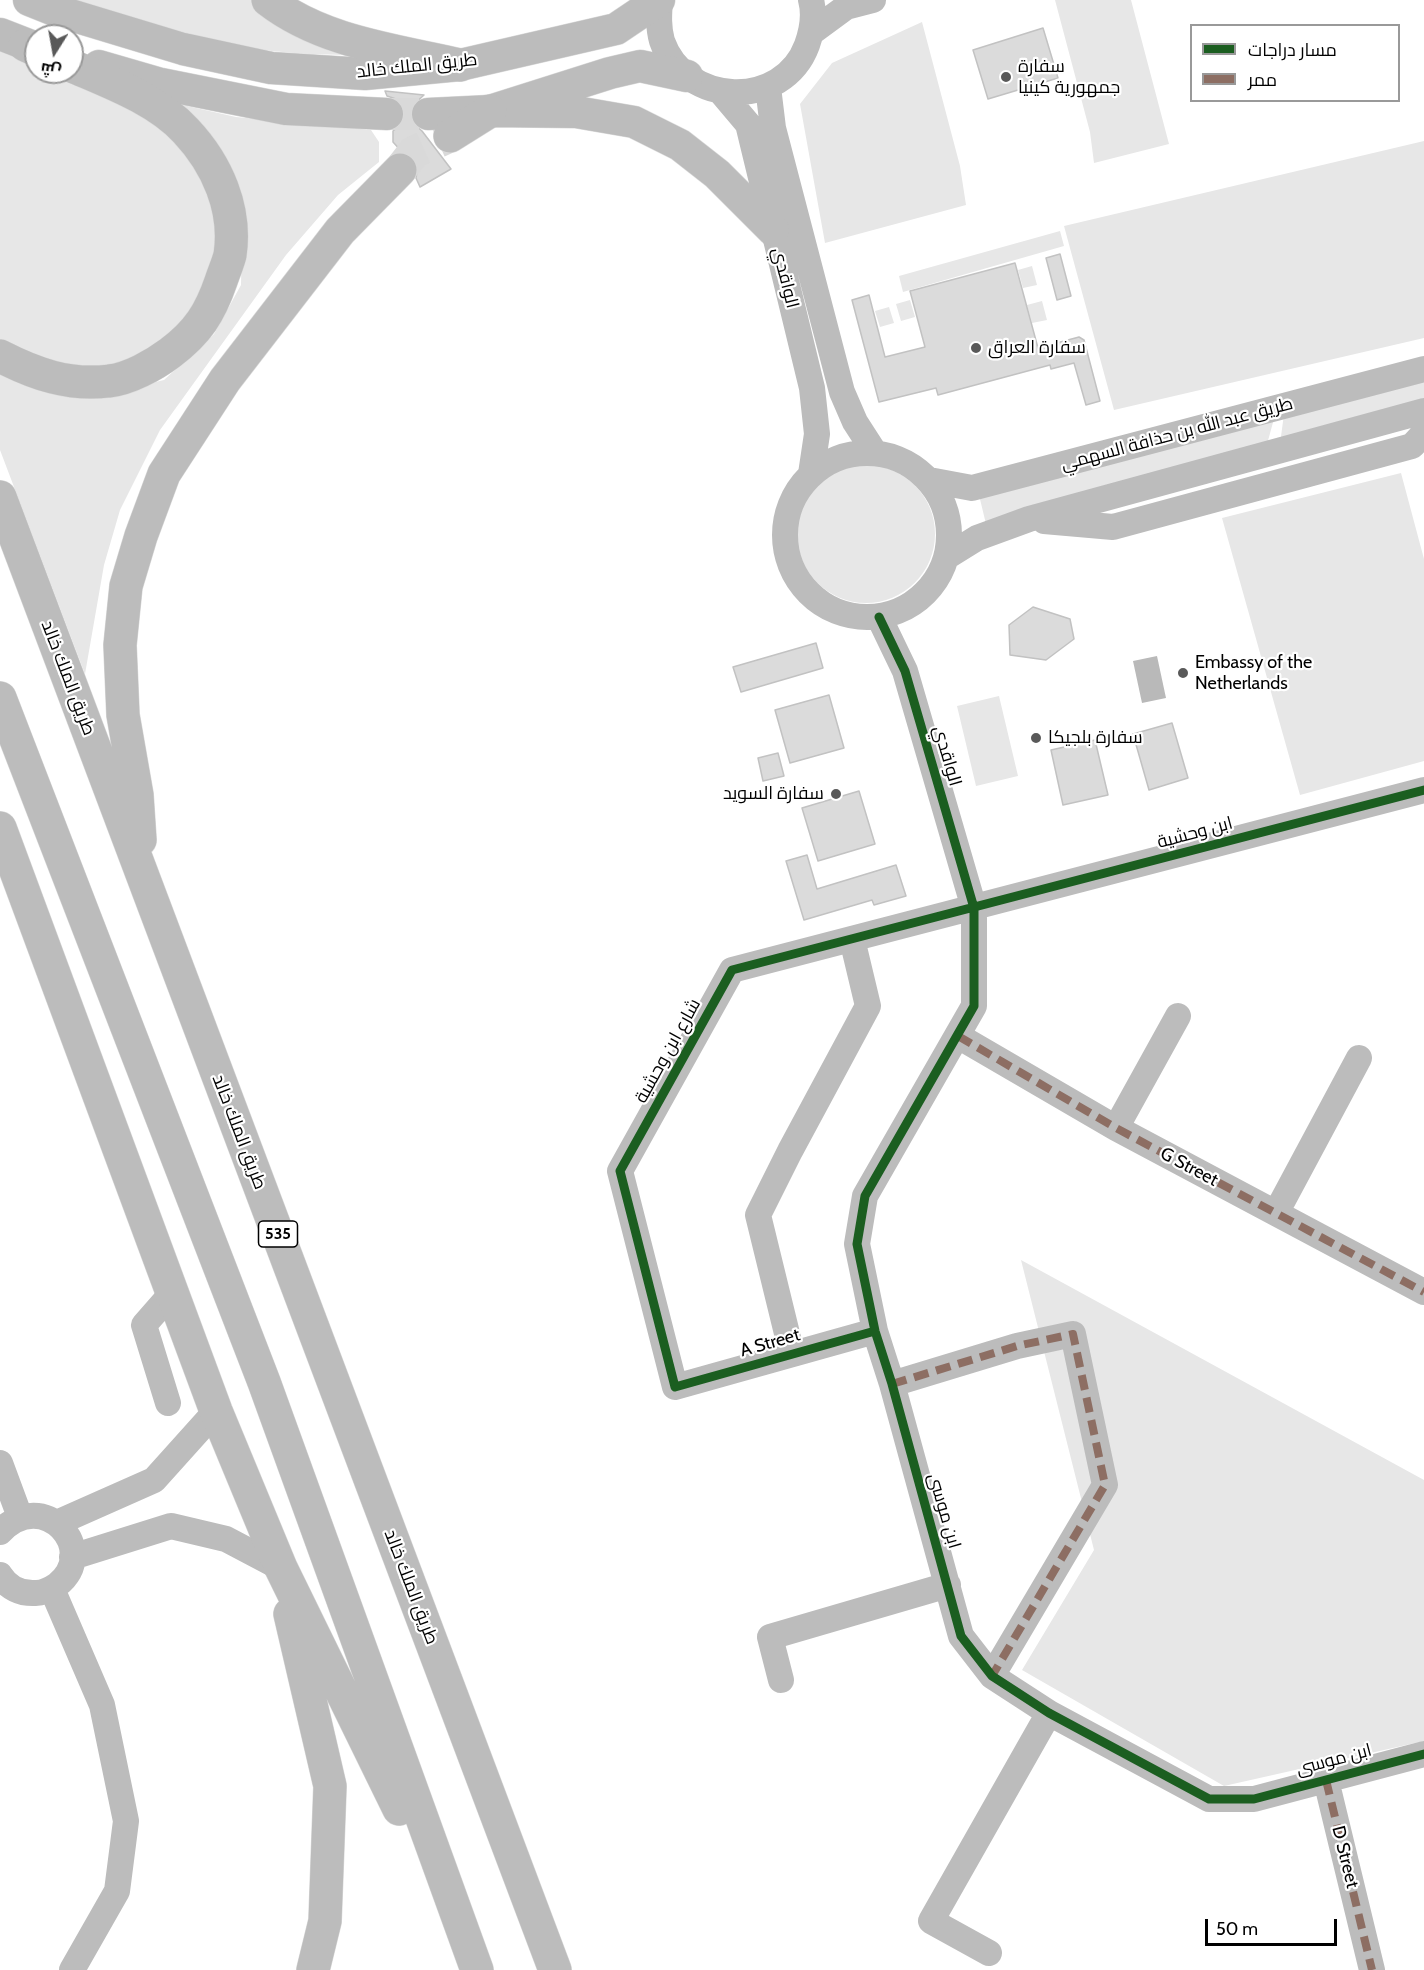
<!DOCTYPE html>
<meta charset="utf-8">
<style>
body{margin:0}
#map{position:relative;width:1424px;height:1970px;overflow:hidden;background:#fff;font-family:Cabin,Cairo,sans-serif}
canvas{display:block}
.legend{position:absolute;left:1190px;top:24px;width:210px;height:78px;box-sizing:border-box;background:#fff;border:2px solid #999;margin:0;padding:8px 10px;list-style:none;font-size:18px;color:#000}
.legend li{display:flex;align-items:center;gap:12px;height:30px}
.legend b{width:30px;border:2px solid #999}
.north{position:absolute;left:24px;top:24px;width:60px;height:60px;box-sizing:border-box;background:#fff;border:2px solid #999;border-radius:50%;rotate:191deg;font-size:16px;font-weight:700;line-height:24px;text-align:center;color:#000}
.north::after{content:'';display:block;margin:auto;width:21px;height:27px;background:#595959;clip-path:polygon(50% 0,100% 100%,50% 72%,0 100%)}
.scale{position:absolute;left:1205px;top:1919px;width:132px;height:27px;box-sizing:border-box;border:3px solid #000;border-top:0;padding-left:8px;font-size:18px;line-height:21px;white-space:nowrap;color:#000;-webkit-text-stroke:4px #fff;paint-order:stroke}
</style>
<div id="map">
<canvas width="1424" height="1970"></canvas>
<ul class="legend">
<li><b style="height:8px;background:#1b5e20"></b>مسار دراجات</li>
<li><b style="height:8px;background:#8d6e63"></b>ممر</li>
</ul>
<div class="north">ش</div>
<div class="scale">50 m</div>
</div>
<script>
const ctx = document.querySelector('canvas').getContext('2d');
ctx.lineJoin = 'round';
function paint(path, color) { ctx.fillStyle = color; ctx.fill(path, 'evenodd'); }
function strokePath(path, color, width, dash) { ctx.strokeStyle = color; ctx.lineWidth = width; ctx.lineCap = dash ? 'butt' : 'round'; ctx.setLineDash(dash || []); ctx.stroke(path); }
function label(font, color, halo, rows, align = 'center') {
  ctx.font = font + ' Cabin,Cairo,sans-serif'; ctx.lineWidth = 4.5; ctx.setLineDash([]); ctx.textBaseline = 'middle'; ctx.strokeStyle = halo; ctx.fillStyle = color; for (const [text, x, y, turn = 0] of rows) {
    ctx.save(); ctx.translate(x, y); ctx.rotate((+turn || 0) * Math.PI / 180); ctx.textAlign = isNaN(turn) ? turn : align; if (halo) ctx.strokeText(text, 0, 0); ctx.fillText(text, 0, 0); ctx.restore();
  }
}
const green = new Path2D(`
 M75 0H254L369 56C326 54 282 55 240 46 184 34 129 17 75 0Z
 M1055 0H1131L1169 144 1094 163 1090 132Z
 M922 22 960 166 966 205 825 243 800 104 832 63Z
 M0 49 36 64V72H56L132 105 182 143 209 180 221 227 214 269 195 314 162 350 120 368 74 373 0 341Z
 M165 101 236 117 371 130 379 142V162L338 195 286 255 160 430 120 510 104 565 85 674 0 450V369L114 392 164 380 214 334 241 285 242 225Z
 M1424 141V338L1114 410 1064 226Z
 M1060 231 1064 246 903 292 899 276Z
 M1032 266 1037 285 1023 288 1018 270Z
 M910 300 915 317 901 321 896 304Z
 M1042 301 1047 320 1032 323 1027 305Z
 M889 307 894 323 880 327 875 311Z
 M1424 378V405L1280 444 1284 414Z
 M1275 415 1266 448 986 524 979 495Z
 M797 534a69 69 0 1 1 138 0a69 69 0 1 1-138 0Z
 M1401 473 1424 559V761L1300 795 1222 518Z
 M999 696 1018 776 976 786 957 706Z
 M1021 1260 1424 1480V1741L1224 1786 1022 1670 1094 1550Z`);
const water = new Path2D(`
 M1157 656 1166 698 1142 703 1133 661Z`);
const building = new Path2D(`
 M1043 28 1058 78 988 99 973 50Z
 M385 91 424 95 412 106 410 114 413 123 422 131 451 169 420 187 416 178 418 166 414 157 402 152 393 142V131L402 124 405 115 403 106 396 99 387 96Z
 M1060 254 1071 296 1057 300 1046 258Z
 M1015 263 1038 348 1079 337 1084 340 1100 401 1086 405 1074 363 1051 369 1050 365 938 395 936 388 879 402 852 300 869 295 885 357 925 347 910 291Z
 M1033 607 1070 619 1074 639 1046 660 1010 655 1009 625Z
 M816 643 823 668 741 692 733 667Z
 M829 695 844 748 790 763 775 710Z
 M1172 723 1188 778 1149 790 1133 734Z
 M1095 740 1108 795 1063 805 1051 750Z
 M778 753 784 776 763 781 758 758Z
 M859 791 875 844 818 861 802 808Z
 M807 855 817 889 896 865 906 896 874 905 872 900 804 920 786 861Z`);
const majorTunnel = new Path2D(`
 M387 114H428`);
const highwayTunnel = new Path2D(`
 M400 170 414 152 450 136`);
const minor = new Path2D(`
 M660 0C659 14 658 27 662 41 685 107 783 110 807 45 812 31 815 15 811 0
 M812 32 846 7 873 0
 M768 87 773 128 842 392 855 422 875 453
 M721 92 748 124 812 388 817 434 811 474
 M785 535a82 82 0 1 1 164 0a82 82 0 1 1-164 0Z
 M929 480 972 488 1424 369
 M1044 521 1113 527 1412 446 1424 433
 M948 556 977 538 1029 519 1424 411
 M879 617 905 671 974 908V1006L865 1196 857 1244 875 1331 892 1384 961 1636 992 1676 1049 1713 1209 1799H1254L1424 1754
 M958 1036 1116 1128 1424 1292
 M1116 1128 1178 1016
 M1276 1213 1359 1058
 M875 1331 675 1387 620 1171 732 970 1424 790
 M792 1354 758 1215 790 1151 868 1006 852 939
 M892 1384 1017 1346 1073 1334 1105 1485 992 1676
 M168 1403 144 1325 172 1293
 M0 1463 20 1517
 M57 1523 154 1480 216 1411
 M0 1532C44 1485 101 1551 57 1585 51 1589 44 1593 36 1593 21 1594 8 1588 0 1575
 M72 1557 171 1526 226 1539 281 1568
 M52 1589 102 1705 126 1821 117 1891 72 1970
 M781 1680 770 1637 948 1585
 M1326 1780 1372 1970
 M989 1953 931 1921 1049 1713`);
const major = new Path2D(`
 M29 0 54 10 183 49 271 68 365 74 460 65 616 29 659 0
 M0 34 36 48
 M99 66 161 84 286 109 387 114
 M490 111 576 112 634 122 680 145 717 174 773 230
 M428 114 490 111 610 73 640 66 687 76`);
const highway = new Path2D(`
 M268 0C322 42 395 50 460 65
 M25 45 36 50
 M450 136 490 111
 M0 356C35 374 69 386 109 381 129 379 154 365 170 353 198 332 210 313 221 281 224 272 228 263 230 255 237 209 217 164 186 131 158 100 109 82 72 66
 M0 497 555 1970
 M0 698 264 1382 477 1970
 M0 828 216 1411 281 1568 399 1809
 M140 840 137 795 123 715 120 645 126 586 141 536 164 474 225 380 340 231 400 170
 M290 1614 330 1786 325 1921 313 1970`);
const quiet = new Path2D(`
 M958 1036 1116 1128 1424 1292
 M892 1384 1017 1346 1073 1334 1105 1485 992 1676
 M1326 1780 1372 1970`);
const cycleway = new Path2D(`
 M879 617 905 671 974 908V1006L865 1196 857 1244 875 1331 892 1384 961 1636 992 1676 1049 1713 1209 1799H1254L1424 1754
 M875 1331 675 1387 620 1171 732 970 1424 790`);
const markers = [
 [1006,77,6,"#595959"],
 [976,348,6,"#595959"],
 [1183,673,6,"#595959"],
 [1036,738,6,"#595959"],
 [836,794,6,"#595959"]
];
const shields = [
 [278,1234,39]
];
const shieldNames = [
 ["535",278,1234]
];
const streetNames = [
 ["طريق الملك خالد",417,66,-6],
 ["الواقدي",785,278,76],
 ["طريق عبد الله بن حذافة السهمي",1177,434,-15],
 ["طريق الملك خالد",68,678,69],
 ["الواقدي",947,756,74],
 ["ابن وحشية",1195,833,-15],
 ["شارع ابن وحشية",668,1051,-61],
 ["طريق الملك خالد",239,1132,69],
 ["G Street",1189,1167,28],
 ["A Street",770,1343,-16],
 ["ابن موسى",944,1511,74],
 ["طريق الملك خالد",411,1587,69],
 ["ابن موسى",1334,1760,-15],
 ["D Street",1345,1857,76]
];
const poiNames = [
 ["سفارة",1018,67],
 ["جمهورية كينيا",1018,88],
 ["سفارة العراق",988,348],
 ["Embassy of the",1195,663],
 ["Netherlands",1195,684],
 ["سفارة بلجيكا",1048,738],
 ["سفارة السويد",824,794,"right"]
];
paint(green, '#e7e7e7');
paint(water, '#b9b9b9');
paint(building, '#dbdbdb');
strokePath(building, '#c2c2c2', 1.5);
strokePath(majorTunnel, '#d9d9d9', 32, [32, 16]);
strokePath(highwayTunnel, '#d9d9d9', 33, [33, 16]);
strokePath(major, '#dbdbdb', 33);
strokePath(highway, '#dbdbdb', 34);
strokePath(minor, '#bcbcbc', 26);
strokePath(major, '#bcbcbc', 32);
strokePath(highway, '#bcbcbc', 33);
strokePath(quiet, '#8d6e63', 8, [15, 8]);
strokePath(cycleway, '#1b5e20', 9);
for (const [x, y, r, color] of markers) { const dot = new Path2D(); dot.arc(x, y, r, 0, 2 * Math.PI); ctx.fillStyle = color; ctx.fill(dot); strokePath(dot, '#fff', 2); }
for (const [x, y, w] of shields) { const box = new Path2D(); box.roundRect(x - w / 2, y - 13, w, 26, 4.5); ctx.fillStyle = '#fff'; ctx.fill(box); strokePath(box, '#000', 1.5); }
label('bold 16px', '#000', null, shieldNames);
label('18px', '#000', '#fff', streetNames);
label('18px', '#000', '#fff', poiNames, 'left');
</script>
